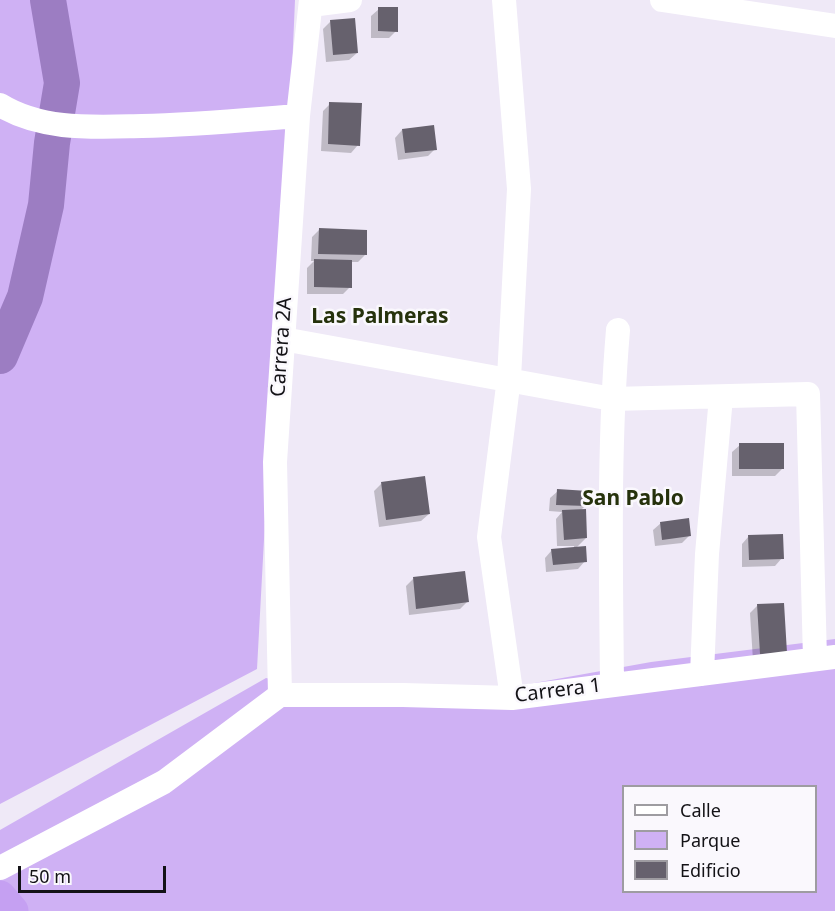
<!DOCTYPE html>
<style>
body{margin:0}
#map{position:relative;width:835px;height:911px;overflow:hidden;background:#efe9f7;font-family:"Noto Sans",sans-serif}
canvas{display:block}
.legend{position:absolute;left:622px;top:785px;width:195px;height:108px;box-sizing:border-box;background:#faf8fd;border:2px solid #9e9ca1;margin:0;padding:8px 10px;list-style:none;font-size:18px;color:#131216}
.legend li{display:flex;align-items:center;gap:12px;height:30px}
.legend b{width:30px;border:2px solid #9e9ca1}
.scale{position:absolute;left:18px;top:866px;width:148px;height:27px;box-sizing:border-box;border:3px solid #131216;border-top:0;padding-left:8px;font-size:18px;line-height:21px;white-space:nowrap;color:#131216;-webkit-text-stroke:4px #faf8fd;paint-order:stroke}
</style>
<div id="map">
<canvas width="835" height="911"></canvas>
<ul class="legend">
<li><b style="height:8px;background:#fff"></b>Calle</li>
<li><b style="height:16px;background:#cfb1f4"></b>Parque</li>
<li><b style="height:16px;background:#66616d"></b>Edificio</li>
</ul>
<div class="scale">50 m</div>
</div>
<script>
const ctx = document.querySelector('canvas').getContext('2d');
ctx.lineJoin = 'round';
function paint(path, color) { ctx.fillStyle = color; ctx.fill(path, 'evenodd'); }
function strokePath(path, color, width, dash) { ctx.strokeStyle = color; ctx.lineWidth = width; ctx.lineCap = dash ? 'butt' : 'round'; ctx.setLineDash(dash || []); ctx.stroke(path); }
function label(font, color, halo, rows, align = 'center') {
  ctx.font = font + ' "Noto Sans",sans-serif'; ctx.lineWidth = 5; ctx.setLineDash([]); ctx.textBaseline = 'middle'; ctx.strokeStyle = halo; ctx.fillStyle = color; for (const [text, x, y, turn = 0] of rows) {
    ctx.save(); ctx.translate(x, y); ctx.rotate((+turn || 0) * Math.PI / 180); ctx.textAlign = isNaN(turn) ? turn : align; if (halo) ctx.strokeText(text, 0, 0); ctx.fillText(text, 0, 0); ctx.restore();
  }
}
const green = new Path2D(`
 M0 0H295L288 164 274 355 257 669 0 804Z
 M835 639V911H24L0 884V830L266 678 401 707 651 662ZM624 786H816V892H624Z`);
const shadow = new Path2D(`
 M379 9 396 31 389 38H371V16Z
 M331 21 357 53 349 60 326 62 323 29Z
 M330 104 358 145 351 153 321 151 323 111Z
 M402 130 435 149 428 156 398 160 395 138Z
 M319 230 365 255 358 262H351L350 287 343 294H307V268L314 261H311L312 237Z
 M740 445 782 469 775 476H732V452Z
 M381 484 429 514 421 521 379 527 374 491Z
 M558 491 586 505 581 510 586 538 576 548 585 561 578 569 546 572 545 558 552 550 574 548V546H557L556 519 562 512 549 511 550 498Z
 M661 523 690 535 682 543 655 546 653 530Z
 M749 536 782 558 775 566 742 567V544Z
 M413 579 467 602 460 609 409 615 406 586Z
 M758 605 785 652 753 661 750 613Z`);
const river = new Path2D(`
 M0 356 25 297 46 205 52 143 62 83 48 0`);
const building = new Path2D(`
 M378 7H398V32L378 31Z
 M355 18 358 53 333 55 330 20Z
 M329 102 362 103 360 146 328 144Z
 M434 125 437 150 405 153 402 129Z
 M319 228 367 230V255L318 254Z
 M314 259 352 260V288L314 287Z
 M739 443H784V469H739Z
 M425 476 430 514 386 520 381 482Z
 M557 489 588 491 587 506 556 505Z
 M586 509 587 538 564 540 562 510Z
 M689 518 691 536 662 540 660 522Z
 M783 534 784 559 749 560 748 535Z
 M586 546 587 562 553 565 551 549Z
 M465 571 469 602 416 609 413 577Z
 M784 603 787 653 760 654 757 604Z`);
const minor = new Path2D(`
 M504 0 519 189 509 378 489 537 512 698
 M662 0 835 26
 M311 5 350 0
 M0 105C42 131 95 127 142 126 194 125 246 120 298 116
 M283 339 612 399 808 394 815 659
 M702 674 707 554 721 397
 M612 685C611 566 608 448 618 330
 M280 695 275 462 298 116 311 0
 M280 695H403L512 698 835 657
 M0 868 164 782 280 695`);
const highway = new Path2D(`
 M0 897 12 911`);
const streetNames = [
 ["Carrera 2A",282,347,-86],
 ["Carrera 1",558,691,-7]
];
const neighbourhoodNames = [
 ["Las Palmeras",380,317],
 ["San Pablo",633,499]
];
paint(green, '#cfb1f4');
paint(shadow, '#0003');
strokePath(river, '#9c7dc2', 36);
paint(building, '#66616d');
strokePath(minor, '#fff', 24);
strokePath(highway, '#c5a0f2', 33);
label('20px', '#131216', '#faf8fd', streetNames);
label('bold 21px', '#26320c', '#faf8fd', neighbourhoodNames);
</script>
